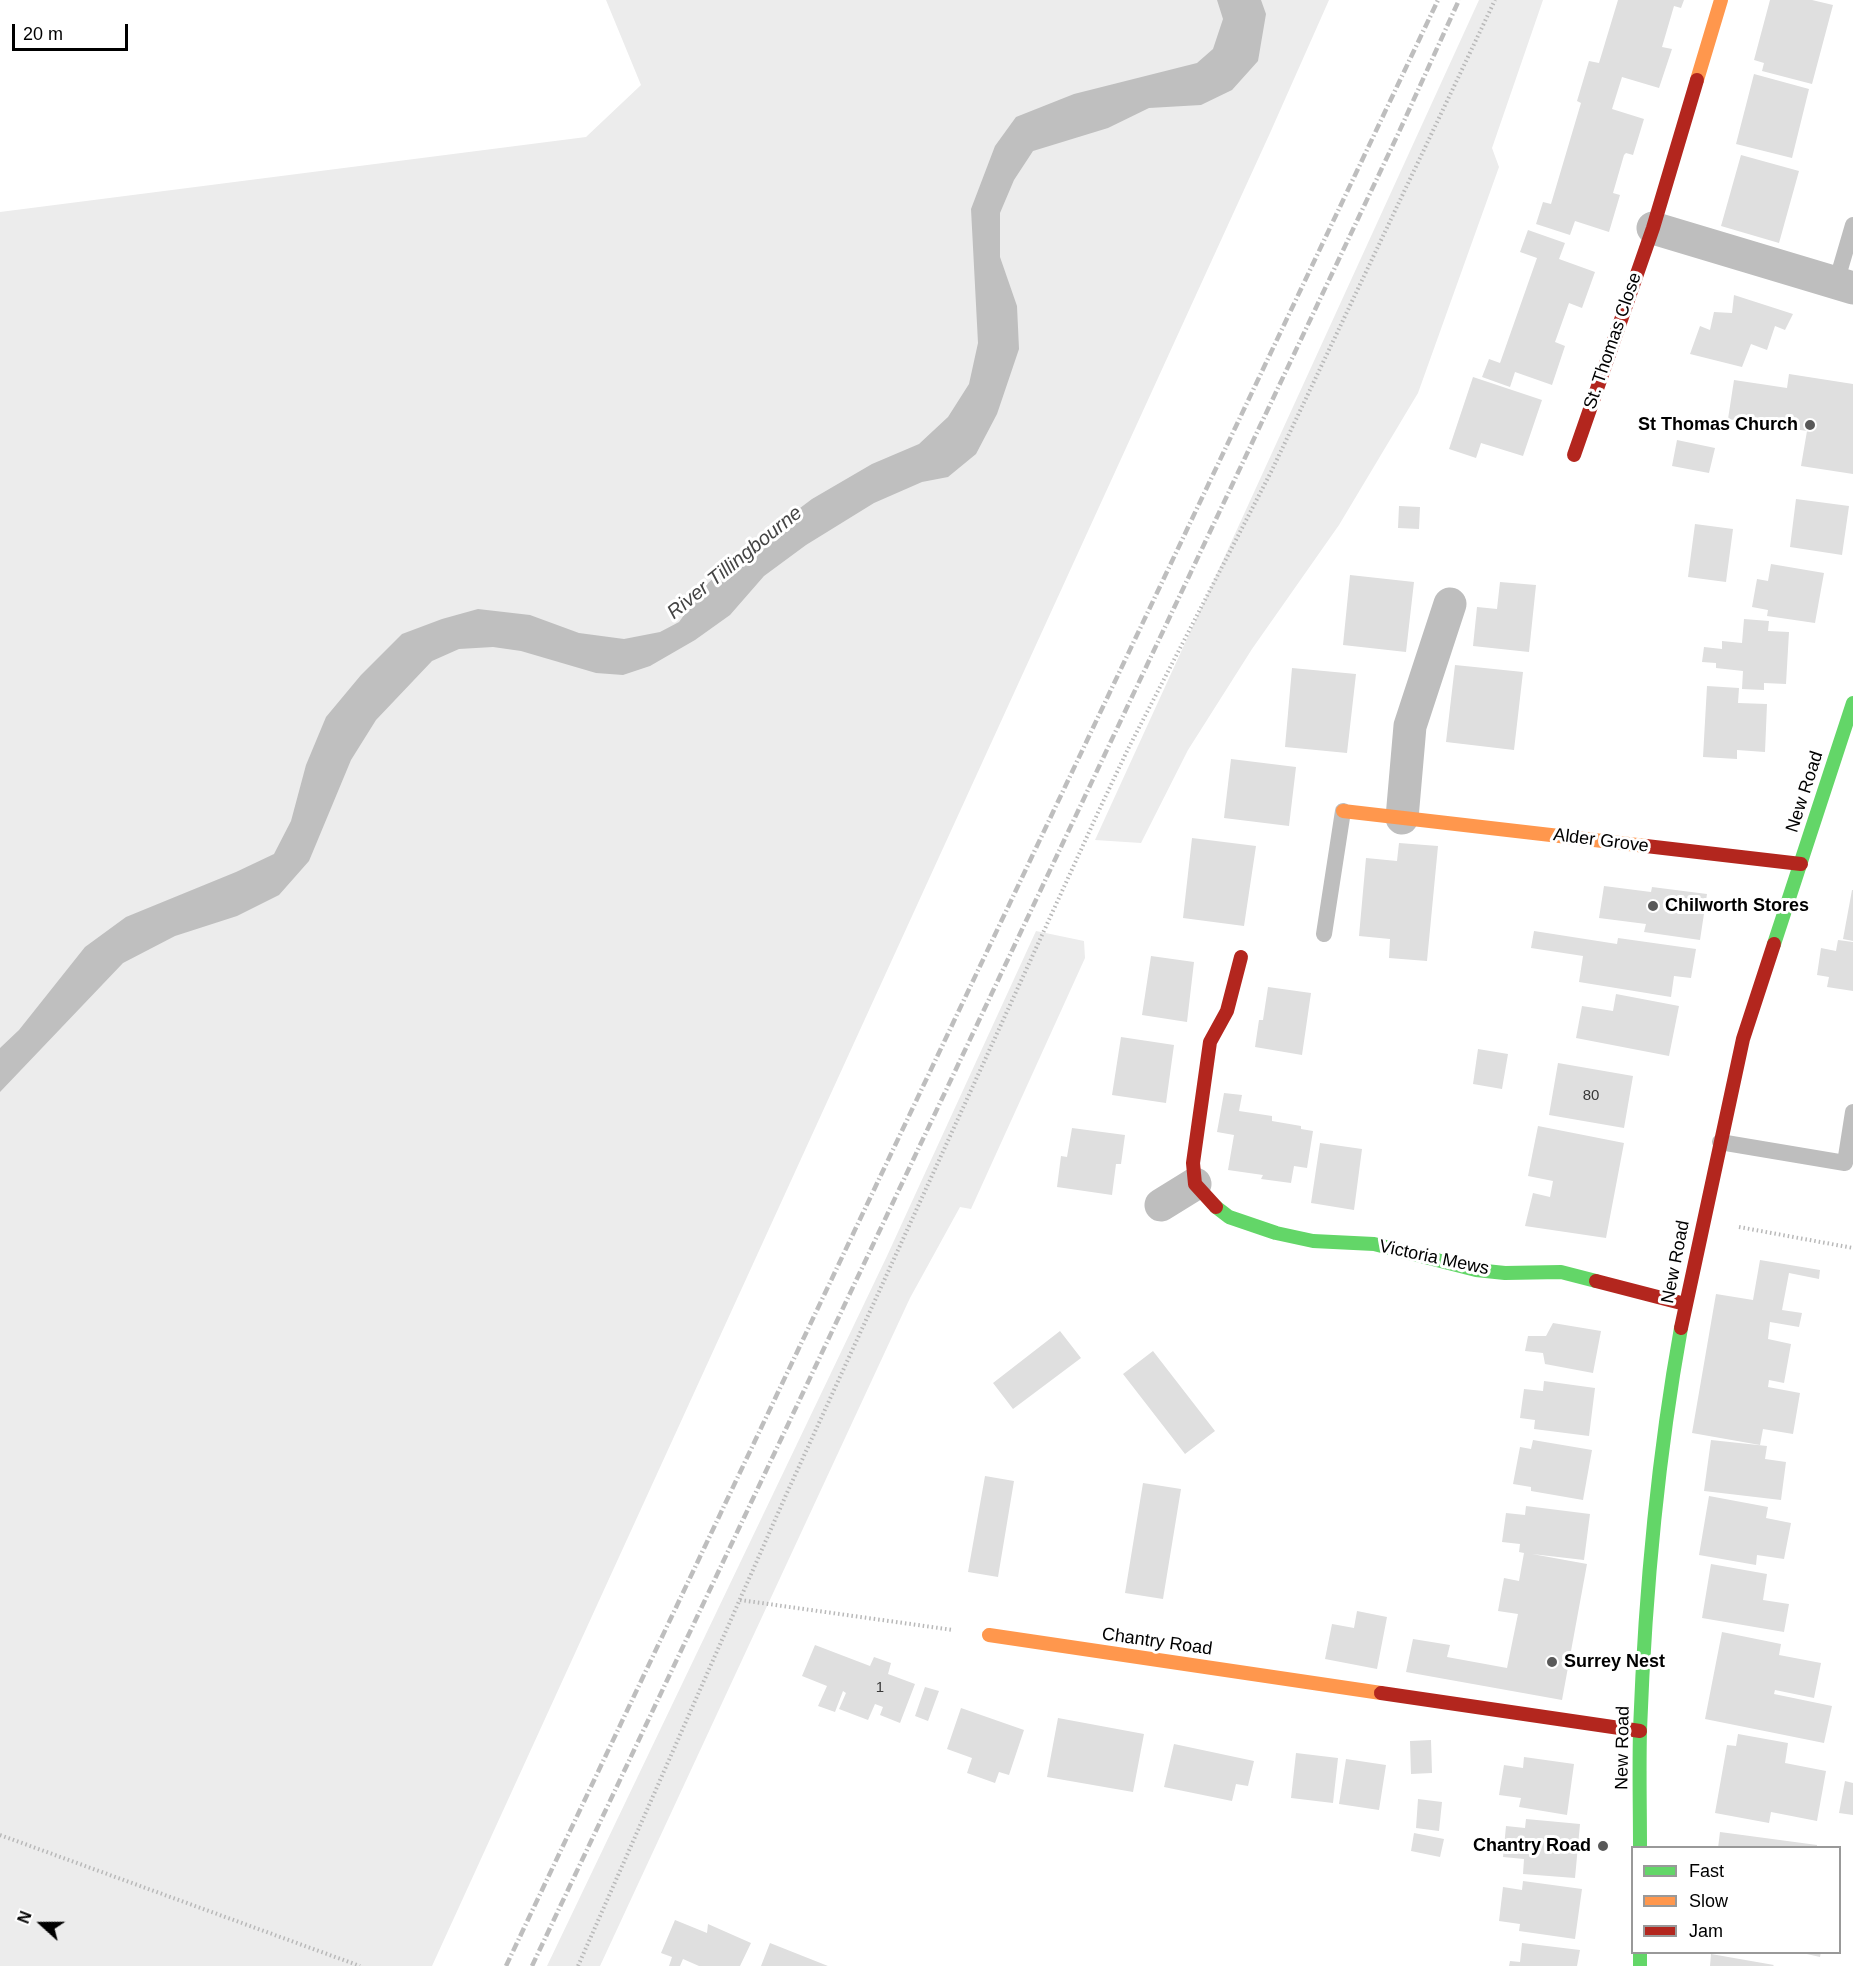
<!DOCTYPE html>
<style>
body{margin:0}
#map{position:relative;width:1853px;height:1966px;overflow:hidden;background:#fff;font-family:Arial,sans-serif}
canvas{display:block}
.legend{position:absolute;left:1631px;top:1846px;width:210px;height:108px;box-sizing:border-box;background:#fff;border:2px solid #999;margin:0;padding:8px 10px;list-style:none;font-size:18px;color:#000}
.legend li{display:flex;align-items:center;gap:12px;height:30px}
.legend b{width:30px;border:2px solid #999}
.north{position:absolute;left:12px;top:1894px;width:60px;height:60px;-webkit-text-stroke:4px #fff;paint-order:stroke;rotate:291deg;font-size:16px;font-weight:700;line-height:24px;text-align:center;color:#000}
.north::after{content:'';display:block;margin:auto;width:21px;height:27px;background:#000;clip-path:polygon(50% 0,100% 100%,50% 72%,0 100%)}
.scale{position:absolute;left:12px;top:24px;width:116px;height:27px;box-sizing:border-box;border:3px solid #000;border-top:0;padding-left:8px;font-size:18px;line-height:21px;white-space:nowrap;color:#000;-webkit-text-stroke:4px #fff;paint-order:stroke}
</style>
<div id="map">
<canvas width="1853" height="1966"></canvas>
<ul class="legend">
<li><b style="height:8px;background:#63d668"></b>Fast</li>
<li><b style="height:8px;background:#ff974d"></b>Slow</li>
<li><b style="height:8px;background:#b3261e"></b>Jam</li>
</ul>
<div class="north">N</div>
<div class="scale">20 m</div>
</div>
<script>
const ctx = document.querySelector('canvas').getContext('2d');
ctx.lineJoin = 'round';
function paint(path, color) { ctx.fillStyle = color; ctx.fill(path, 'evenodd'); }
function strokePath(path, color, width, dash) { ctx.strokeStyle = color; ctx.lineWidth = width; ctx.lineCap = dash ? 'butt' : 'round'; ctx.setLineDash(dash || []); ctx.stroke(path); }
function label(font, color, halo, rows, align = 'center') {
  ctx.font = font + ' Arial,sans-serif'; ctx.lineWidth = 6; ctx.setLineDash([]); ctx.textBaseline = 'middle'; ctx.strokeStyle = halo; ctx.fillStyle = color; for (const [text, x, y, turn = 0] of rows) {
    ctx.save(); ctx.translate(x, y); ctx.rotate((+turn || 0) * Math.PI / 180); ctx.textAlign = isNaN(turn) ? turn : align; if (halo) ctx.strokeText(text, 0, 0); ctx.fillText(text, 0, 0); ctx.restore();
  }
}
const green = new Path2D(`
 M606 0H1329L1270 133 432 1966H0V212L586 137 641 85Z
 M1479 0H1543L1492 148 1499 167 1418 393 1339 525 1252 649 1188 750 1141 843 1095 840Z
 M1036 931 1084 941 1085 958 971 1209 960 1207 910 1298 600 1966H547L887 1256Z`);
const water = new Path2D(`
 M1217 0H1261L1266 14 1258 61 1232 90 1201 105 1149 108 1108 128 1033 151 1014 180 1000 213V257L1017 306 1019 349 997 414 976 454 948 477 922 482 874 503 806 545 764 576 730 615 695 640 650 666 623 675 596 673 521 651 493 647 459 649 432 661 376 720 351 760 309 861 279 895 237 916 175 936 123 963 0 1092V1048L19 1030 85 947 126 917 236 872 274 854 291 821 306 765 326 717 361 675 402 634 442 619 478 609 530 615 579 633 624 639 660 632 679 622 707 584 747 548 812 499 872 464 919 444 948 417 969 384 978 343 971 209 995 146 1016 117 1074 94 1197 63 1213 49 1223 19Z`);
const building = new Path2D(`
 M1618 0H1684L1681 8 1674 6 1662 47 1672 49 1659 88 1622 77 1612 109 1644 119 1633 155 1626 153 1624 155 1613 193 1620 195 1609 232 1575 221 1570 235 1536 224 1543 202 1551 204 1581 103 1577 101 1589 61 1599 63Z
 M1770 0H1812L1833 5 1812 84 1762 71 1764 63 1754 60Z
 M1754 74 1809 89 1792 158 1736 144Z
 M1741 155 1799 171 1779 243 1721 226Z
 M1528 230 1565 243 1559 259 1595 272 1582 308 1569 303 1555 342 1565 346 1552 385 1515 372 1510 387 1482 377 1489 359 1500 363 1537 258 1520 252Z
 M1734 295 1793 314 1785 330 1775 326 1767 350 1751 344 1742 367 1690 354 1700 326 1710 330 1714 312 1732 313Z
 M1789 374 1853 384V474L1801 466 1807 431 1728 419 1734 380 1787 388Z
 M1473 377 1542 400 1523 456 1481 443 1476 458 1449 449Z
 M1677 440 1715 448 1709 473 1672 466Z
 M1796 499 1849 506 1842 555 1790 547Z
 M1399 506 1420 507 1419 529 1398 528Z
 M1695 524 1733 529 1726 582 1688 577Z
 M1771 564 1824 573 1815 623 1767 616 1768 610 1752 607 1757 579 1768 581Z
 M1350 575 1414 582 1406 652 1343 645Z
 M1500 582 1536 585 1529 652 1473 646 1477 607 1497 609Z
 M1744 619 1769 621 1768 631 1789 632 1786 684 1764 683V690L1742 689 1743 671 1716 668V663L1702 662 1704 647 1722 649V641L1742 643Z
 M1455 665 1523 672 1514 750 1446 742Z
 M1292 668 1356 674 1347 753 1285 747Z
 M1707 686 1739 688 1738 703 1767 704 1765 752 1737 750V759L1703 757Z
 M1231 759 1296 767 1289 826 1224 818Z
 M1192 838 1256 846 1244 926 1183 918Z
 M1399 843 1438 846 1427 961 1389 958 1390 939 1359 936 1366 858 1397 861Z
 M1604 886 1651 892 1652 887 1707 894 1700 940 1644 932 1646 924 1599 918Z
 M1852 890H1853V941L1843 939Z
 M1534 931 1617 944 1618 938 1696 949 1691 978 1674 976 1671 997 1579 982 1583 956 1531 948Z
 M1838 940 1853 942V991L1827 987 1829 977 1817 975 1821 948 1836 951Z
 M1151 956 1194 962 1187 1022 1142 1015Z
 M1268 987 1311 993 1302 1055 1255 1047 1259 1020H1263Z
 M1616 994 1679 1006 1669 1056 1576 1038 1582 1006 1613 1011Z
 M1121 1037 1174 1045 1166 1103 1112 1095Z
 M1478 1049 1508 1054 1502 1089 1473 1084Z
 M1558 1063 1633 1076 1624 1128 1549 1115Z
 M1224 1093 1242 1095 1239 1111 1272 1116V1121L1301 1126V1129L1313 1131 1307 1168 1294 1166 1291 1183 1261 1179 1263 1175 1228 1170 1234 1135 1217 1132Z
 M1538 1126 1624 1143 1606 1238 1525 1226 1533 1193 1550 1197 1553 1181 1528 1176Z
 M1072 1128 1125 1135 1121 1164H1116L1112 1195 1057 1187 1061 1156 1067 1157Z
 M1320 1143 1362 1149 1354 1210 1311 1203Z
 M1760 1260 1820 1270 1819 1279 1789 1273 1782 1310 1802 1313 1799 1327 1770 1322 1768 1339 1791 1344 1784 1383 1769 1380 1768 1387 1800 1393 1793 1434 1763 1429 1760 1445 1692 1433 1716 1294 1753 1300Z
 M1553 1323 1601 1331 1593 1373 1545 1364 1543 1353 1525 1351 1528 1336H1546Z
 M1060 1331 1081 1358 1013 1409 993 1383Z
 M1153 1351 1215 1431 1185 1454 1123 1374Z
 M1544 1381 1595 1388 1589 1436 1534 1429 1535 1420 1520 1418 1524 1389 1543 1391Z
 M1533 1440 1592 1450 1583 1500 1531 1491V1487L1513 1484 1520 1447 1531 1449Z
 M1711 1440 1767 1446 1765 1459 1786 1462 1781 1500 1704 1491Z
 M985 1476 1014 1481 998 1577 968 1572Z
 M1143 1483 1181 1489 1163 1599 1125 1593Z
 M1709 1496 1768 1507 1766 1518 1791 1523 1784 1559 1757 1555 1756 1565 1699 1555Z
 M1526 1506 1590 1514 1584 1560 1532 1554 1587 1564 1562 1700 1406 1672 1413 1639 1450 1645 1447 1657 1507 1668 1518 1614 1498 1611 1504 1578 1519 1581 1524 1553 1519 1552 1520 1544 1502 1542 1506 1513 1525 1515Z
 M1711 1564 1767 1574 1763 1600 1789 1604 1784 1632 1702 1618Z
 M1357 1611 1387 1617 1377 1669 1325 1659 1332 1624 1354 1628Z
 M1722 1632 1781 1644 1779 1655 1821 1663 1814 1698 1775 1690 1774 1694 1832 1706 1824 1743 1705 1719Z
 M815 1645 870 1666 874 1657 891 1663 888 1674 915 1684 900 1723 880 1715 883 1707 875 1704 868 1720 839 1709 846 1693 843 1691 835 1712 818 1706 827 1686 802 1676Z
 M925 1687 939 1691 928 1721 915 1716Z
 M961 1708 1024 1730 1009 1775 999 1772 995 1783 967 1773 972 1758 947 1749Z
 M1058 1718 1144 1734 1133 1792 1047 1777Z
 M1738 1734 1788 1743 1785 1763 1826 1771 1817 1821 1771 1812 1769 1823 1715 1813 1727 1745 1736 1746Z
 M1431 1740 1432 1773 1411 1774 1410 1741Z
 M1174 1744 1254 1761 1248 1786 1236 1784 1232 1801 1164 1787Z
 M1296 1753 1338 1758 1333 1803 1291 1798Z
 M1524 1757 1574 1764 1567 1815 1519 1807 1521 1798 1499 1795 1504 1765 1523 1768Z
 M1346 1759 1386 1765 1379 1810 1339 1804Z
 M1845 1781 1853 1783V1815L1839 1813Z
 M1418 1799 1442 1802 1439 1831 1416 1828Z
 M1526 1819 1580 1824 1575 1878 1523 1874 1524 1859 1503 1857 1506 1826 1525 1828Z
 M1720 1832 1817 1845V1848H1718Z
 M1414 1833 1444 1839 1440 1857 1411 1851Z
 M1523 1881 1582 1889 1575 1939 1519 1931 1520 1924 1499 1921 1503 1887 1522 1890Z
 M675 1920 707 1933 708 1924 751 1943 740 1966H699L683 1959 680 1966H669L672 1957 661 1953Z
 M770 1943 828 1966H761Z
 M1522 1943 1580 1950 1577 1966H1509L1510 1961 1520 1962Z
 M1798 1952H1821L1820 1957Z
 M1711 1954 1774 1965 1773 1966H1710Z`);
const path = new Path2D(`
 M1739 1227 1853 1248
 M740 1600 953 1630
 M0 1835 360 1966
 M578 1966 786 1495 1101 806 1128 749 1272 470 1495 0`);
const lane = new Path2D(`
 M1836 283 1853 225
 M1324 934 1343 811
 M1720 1142 1845 1163 1853 1112`);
const street = new Path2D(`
 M1653 228 1853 288
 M1402 818 1410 726 1450 604
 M1161 1205 1195 1184`);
const fast = new Path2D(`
 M1774 944 1853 703
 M1216 1207 1229 1217 1276 1233 1313 1241 1374 1244 1476 1270 1505 1273 1561 1272 1596 1281
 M1640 1848C1640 1809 1639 1769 1640 1730 1645 1596 1657 1461 1681 1328
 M1640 1952V1966`);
const slow = new Path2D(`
 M1697 80 1721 0
 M1343 811 1646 846
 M989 1635 1381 1693`);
const jam = new Path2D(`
 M1574 455 1653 228 1697 80
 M1646 846 1801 864
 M1216 1207 1195 1184 1193 1163 1210 1042 1227 1011 1241 957
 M1596 1281 1685 1304
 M1681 1328 1743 1039 1774 944
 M1381 1693 1640 1731`);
const rail = new Path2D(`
 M506 1966 1438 0
 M532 1966 1399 132 1459 0`);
const markers = [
 [1810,425,6,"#595959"],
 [1653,906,6,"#595959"],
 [1552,1662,6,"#595959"],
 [1603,1846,6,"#595959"]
];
const numberNames = [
 ["80",1591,1096],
 ["1",880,1688]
];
const streetNames = [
 ["St. Thomas Close",1613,341,-71],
 ["New Road",1805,792,-72],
 ["Alder Grove",1601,841,7],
 ["Victoria Mews",1434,1258,12],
 ["New Road",1676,1262,-79],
 ["Chantry Road",1157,1642,8],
 ["New Road",1623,1748,-89]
];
const poiNames = [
 ["St Thomas Church",1798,425],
 ["Chilworth Stores",1665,906,"left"],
 ["Surrey Nest",1564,1662,"left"],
 ["Chantry Road",1591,1846]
];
const waterNames = [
 ["River Tillingbourne",735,563,-39]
];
paint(green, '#ececec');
paint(water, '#bfbfbf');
paint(building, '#dfdfdf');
strokePath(path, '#b9b9b9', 4, [1.5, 3]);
strokePath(lane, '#bebebe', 16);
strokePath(street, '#bebebe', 33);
strokePath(fast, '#63d668', 14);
strokePath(slow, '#ff974d', 14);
strokePath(jam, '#b3261e', 14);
strokePath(rail, '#bebebe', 4.5, [9, 3, 1.5, 3]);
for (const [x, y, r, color] of markers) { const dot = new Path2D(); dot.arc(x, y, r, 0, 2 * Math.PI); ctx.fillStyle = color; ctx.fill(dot); strokePath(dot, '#fff', 2); }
label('15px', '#383838', null, numberNames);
label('18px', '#000', '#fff', streetNames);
label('bold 18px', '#000', '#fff', poiNames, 'right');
label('italic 20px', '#444', '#fff', waterNames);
</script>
